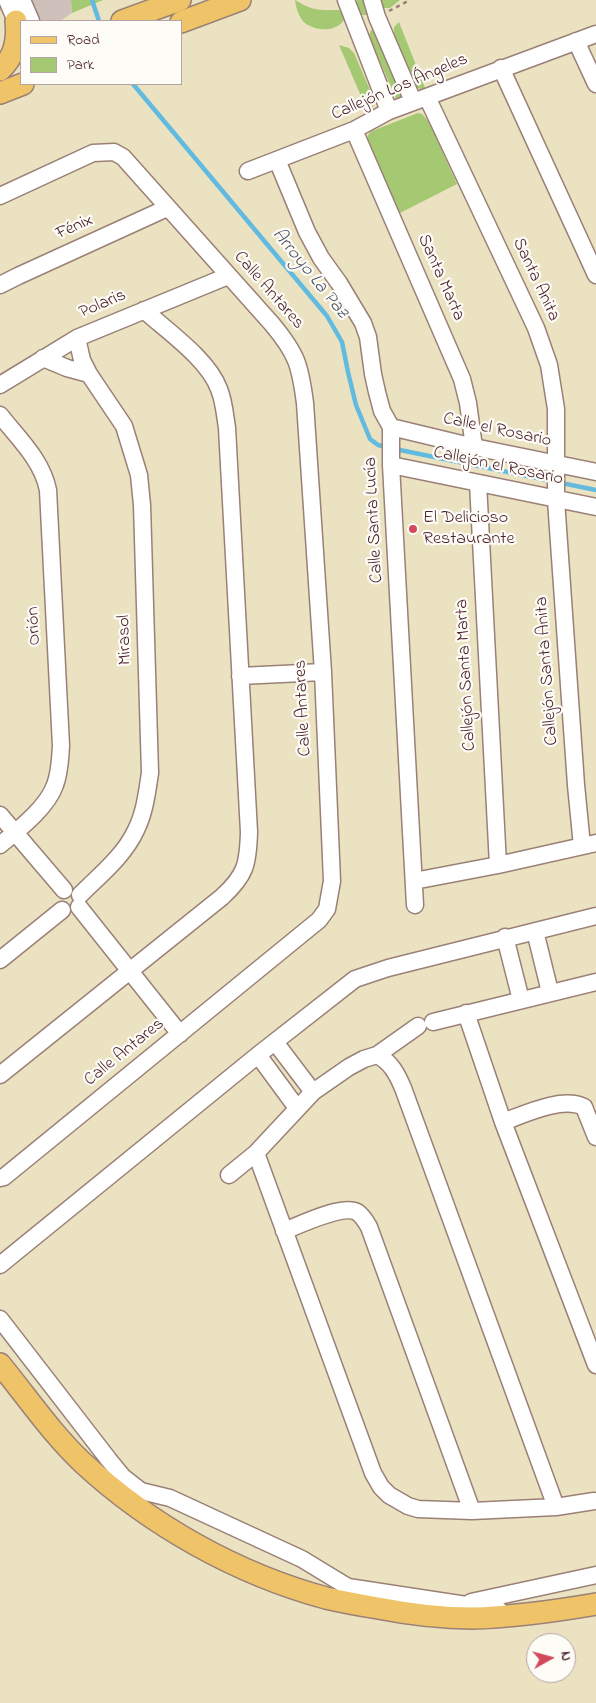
<!DOCTYPE html>
<meta charset="utf-8">
<style>
body{margin:0}
#map{position:relative;width:596px;height:1703px;overflow:hidden;background:#ebe2c1;font-family:"Indie Flower",sans-serif}
canvas{display:block}
.legend{position:absolute;left:20px;top:20px;width:162px;height:65px;box-sizing:border-box;background:#fdfcf7;border:1px solid #b5a4a5;margin:0;padding:6px 9px;list-style:none;font-size:15px;color:#4a1f2b}
.legend li{display:flex;align-items:center;gap:10px;height:25px}
.legend b{width:25px;border:1px solid #b5a4a5}
.north{position:absolute;left:526px;top:1633px;width:50px;height:50px;box-sizing:border-box;background:#fdfcf7;border:1px solid #b5a4a5;border-radius:50%;rotate:83deg;font-size:14px;font-weight:700;line-height:20px;text-align:center;color:#4a1f2b}
.north::after{content:'';display:block;margin:auto;width:18px;height:22px;background:#d1495b;clip-path:polygon(50% 0,100% 100%,50% 72%,0 100%)}
</style>
<div id="map">
<canvas width="596" height="1703"></canvas>
<ul class="legend">
<li><b style="height:6px;background:#efc469"></b>Road</li>
<li><b style="height:14px;background:#a5c872"></b>Park</li>
</ul>
<div class="north">N</div>
</div>
<script>
const ctx = document.querySelector('canvas').getContext('2d');
ctx.lineJoin = 'round';
function paint(path, color) { ctx.fillStyle = color; ctx.fill(path, 'evenodd'); }
function strokePath(path, color, width, dash) { ctx.strokeStyle = color; ctx.lineWidth = width; ctx.lineCap = dash ? 'butt' : 'round'; ctx.setLineDash(dash || []); ctx.stroke(path); }
function label(font, color, halo, rows, align = 'center') {
  ctx.font = font + ' "Indie Flower",sans-serif'; ctx.lineWidth = 4.5; ctx.setLineDash([]); ctx.textBaseline = 'middle'; ctx.strokeStyle = halo; ctx.fillStyle = color; for (const [text, x, y, turn = 0] of rows) {
    ctx.save(); ctx.translate(x, y); ctx.rotate((+turn || 0) * Math.PI / 180); ctx.textAlign = isNaN(turn) ? turn : align; if (halo) ctx.strokeText(text, 0, 0); ctx.fillText(text, 0, 0); ctx.restore();
  }
}
const industrial = new Path2D(`
 M0 0H71L72 13 60 21H36V7L0 11Z`);
const green = new Path2D(`
 M71 0H103L72 13Z
 M295 0C315 12 320 10 341 10L345 18C339 31 320 32 308 25 300 21 296 9 295 0Z
 M357 0H363L369 12 367 15H360L356 4Z
 M376 0H400L390 8H383Z
 M399 22 425 88 420 89 415 87 394 33V27Z
 M371 30H374L402 96V98L397 101 369 36Z
 M339 45 349 48 354 53 374 99 373 107 367 110Z
 M418 113 422 114 429 122 457 184 400 213 367 142C367 136 368 134 372 131Z`);
const stream = new Path2D(`
 M92 0 99 21
 M133 84 327 316 342 342 348 372 356 405 370 439 378 445 387 447
 M395 449 596 490`);
const path = new Path2D(`
 M389 11 410 0`);
const minor = new Path2D(`
 M7 0 16 21
 M22 0 31 21
 M346 0 389 111
 M372 0 377 17 413 101
 M576 41 596 84
 M501 68 596 275
 M427 97 536 328 549 365 556 409V500L576 785 582 846
 M354 130 462 379 468 403 474 447
 M277 160 307 232 321 258 339 283 363 323 368 337 373 374 377 392 382 411 391 427V465L415 905
 M248 171 354 130 389 111 596 34
 M0 196 93 153 114 152 123 157 272 324C297 354 300 365 305 403L323 672 332 881 327 909 319 920 4 1177 0 1178
 M0 285 18 276 167 208
 M77 338 82 360 89 374 124 426 139 475 142 505 150 773C147 792 145 812 136 830 124 856 100 875 80 895
 M43 358 67 368 89 374
 M0 385 77 338 228 276
 M0 415C18 438 42 460 48 490L61 746C60 759 60 772 55 785 47 808 18 830 0 845
 M391 427 474 447 596 472
 M391 465 596 507
 M478 483 498 865
 M240 676 323 672
 M0 815 64 890
 M414 881 498 865 596 843
 M79 907 180 1034
 M535 931 550 992
 M505 937 521 1000
 M0 960 62 910
 M466 1013 503 1122 596 1365
 M433 1022 596 982
 M275 1042 313 1092
 M258 1055 297 1108
 M377 1055 418 1026
 M0 1075 222 897C246 875 248 864 249 832L227 428C225 415 224 401 219 389 208 359 167 331 144 310
 M503 1122C525 1114 562 1096 584 1107L596 1137
 M229 1175 256 1153 313 1092 349 1067 364 1059 377 1055C391 1062 397 1074 403 1088L556 1507 472 1511 418 1509 408 1506 389 1495 381 1487 373 1473 256 1153
 M284 1231C300 1225 342 1204 357 1212 363 1216 366 1222 369 1227L472 1511
 M0 1265 258 1055 355 979 388 968 596 916
 M0 1319 109 1460 123 1477 141 1491 170 1498 302 1559 348 1587 499 1610
 M556 1507 594 1501
 M471 1602 596 1575`);
const major = new Path2D(`
 M122 21 180 0
 M181 22 240 0
 M0 70C15 56 18 41 16 21
 M0 93 23 84
 M0 1364C27 1397 52 1434 83 1463 150 1525 237 1574 326 1598 343 1602 360 1605 378 1608 409 1614 440 1618 472 1618 514 1617 555 1611 596 1604`);
const markers = [
 [413,529,5,"#d1495b"]
];
const streetNames = [
 ["Callejón Los Ángeles",400,88,-23],
 ["Fénix",75,228,-24],
 ["Santa Marta",440,278,66],
 ["Santa Anita",535,280,65],
 ["Calle Antares",268,291,49],
 ["Polaris",103,305,-23],
 ["Calle el Rosario",497,431,12],
 ["Callejón el Rosario",498,467,12],
 ["Calle Santa Lucía",375,520,-93],
 ["Orión",35,626,-93],
 ["Mirasol",126,640,-92],
 ["Callejón Santa Anita",548,671,-94],
 ["Callejón Santa Marta",467,675,-93],
 ["Calle Antares",304,708,-93],
 ["Calle Antares",125,1053,-39]
];
const poiNames = [
 ["El Delicioso",423,519],
 ["Restaurante",423,540]
];
const waterNames = [
 ["Arroyo La Paz",309,274,51]
];
paint(industrial, '#cfc0bb');
paint(green, '#a5c872');
strokePath(stream, '#62bbdf', 4.5);
strokePath(minor, '#9a8076', 19);
strokePath(major, '#9a8076', 24);
strokePath(path, '#9a8076', 2.5, [4, 4]);
strokePath(minor, '#fff', 16);
strokePath(major, '#efc469', 21);
for (const [x, y, r, color] of markers) { const dot = new Path2D(); dot.arc(x, y, r, 0, 2 * Math.PI); ctx.fillStyle = color; ctx.fill(dot); strokePath(dot, '#fdfcf7', 2); }
label('18px', '#4a1f2b', '#fdfcf7', streetNames);
label('18px', '#4a1f2b', '#fdfcf7', poiNames, 'left');
label('italic 19px', '#52566a', '#fdfcf7', waterNames);
</script>
